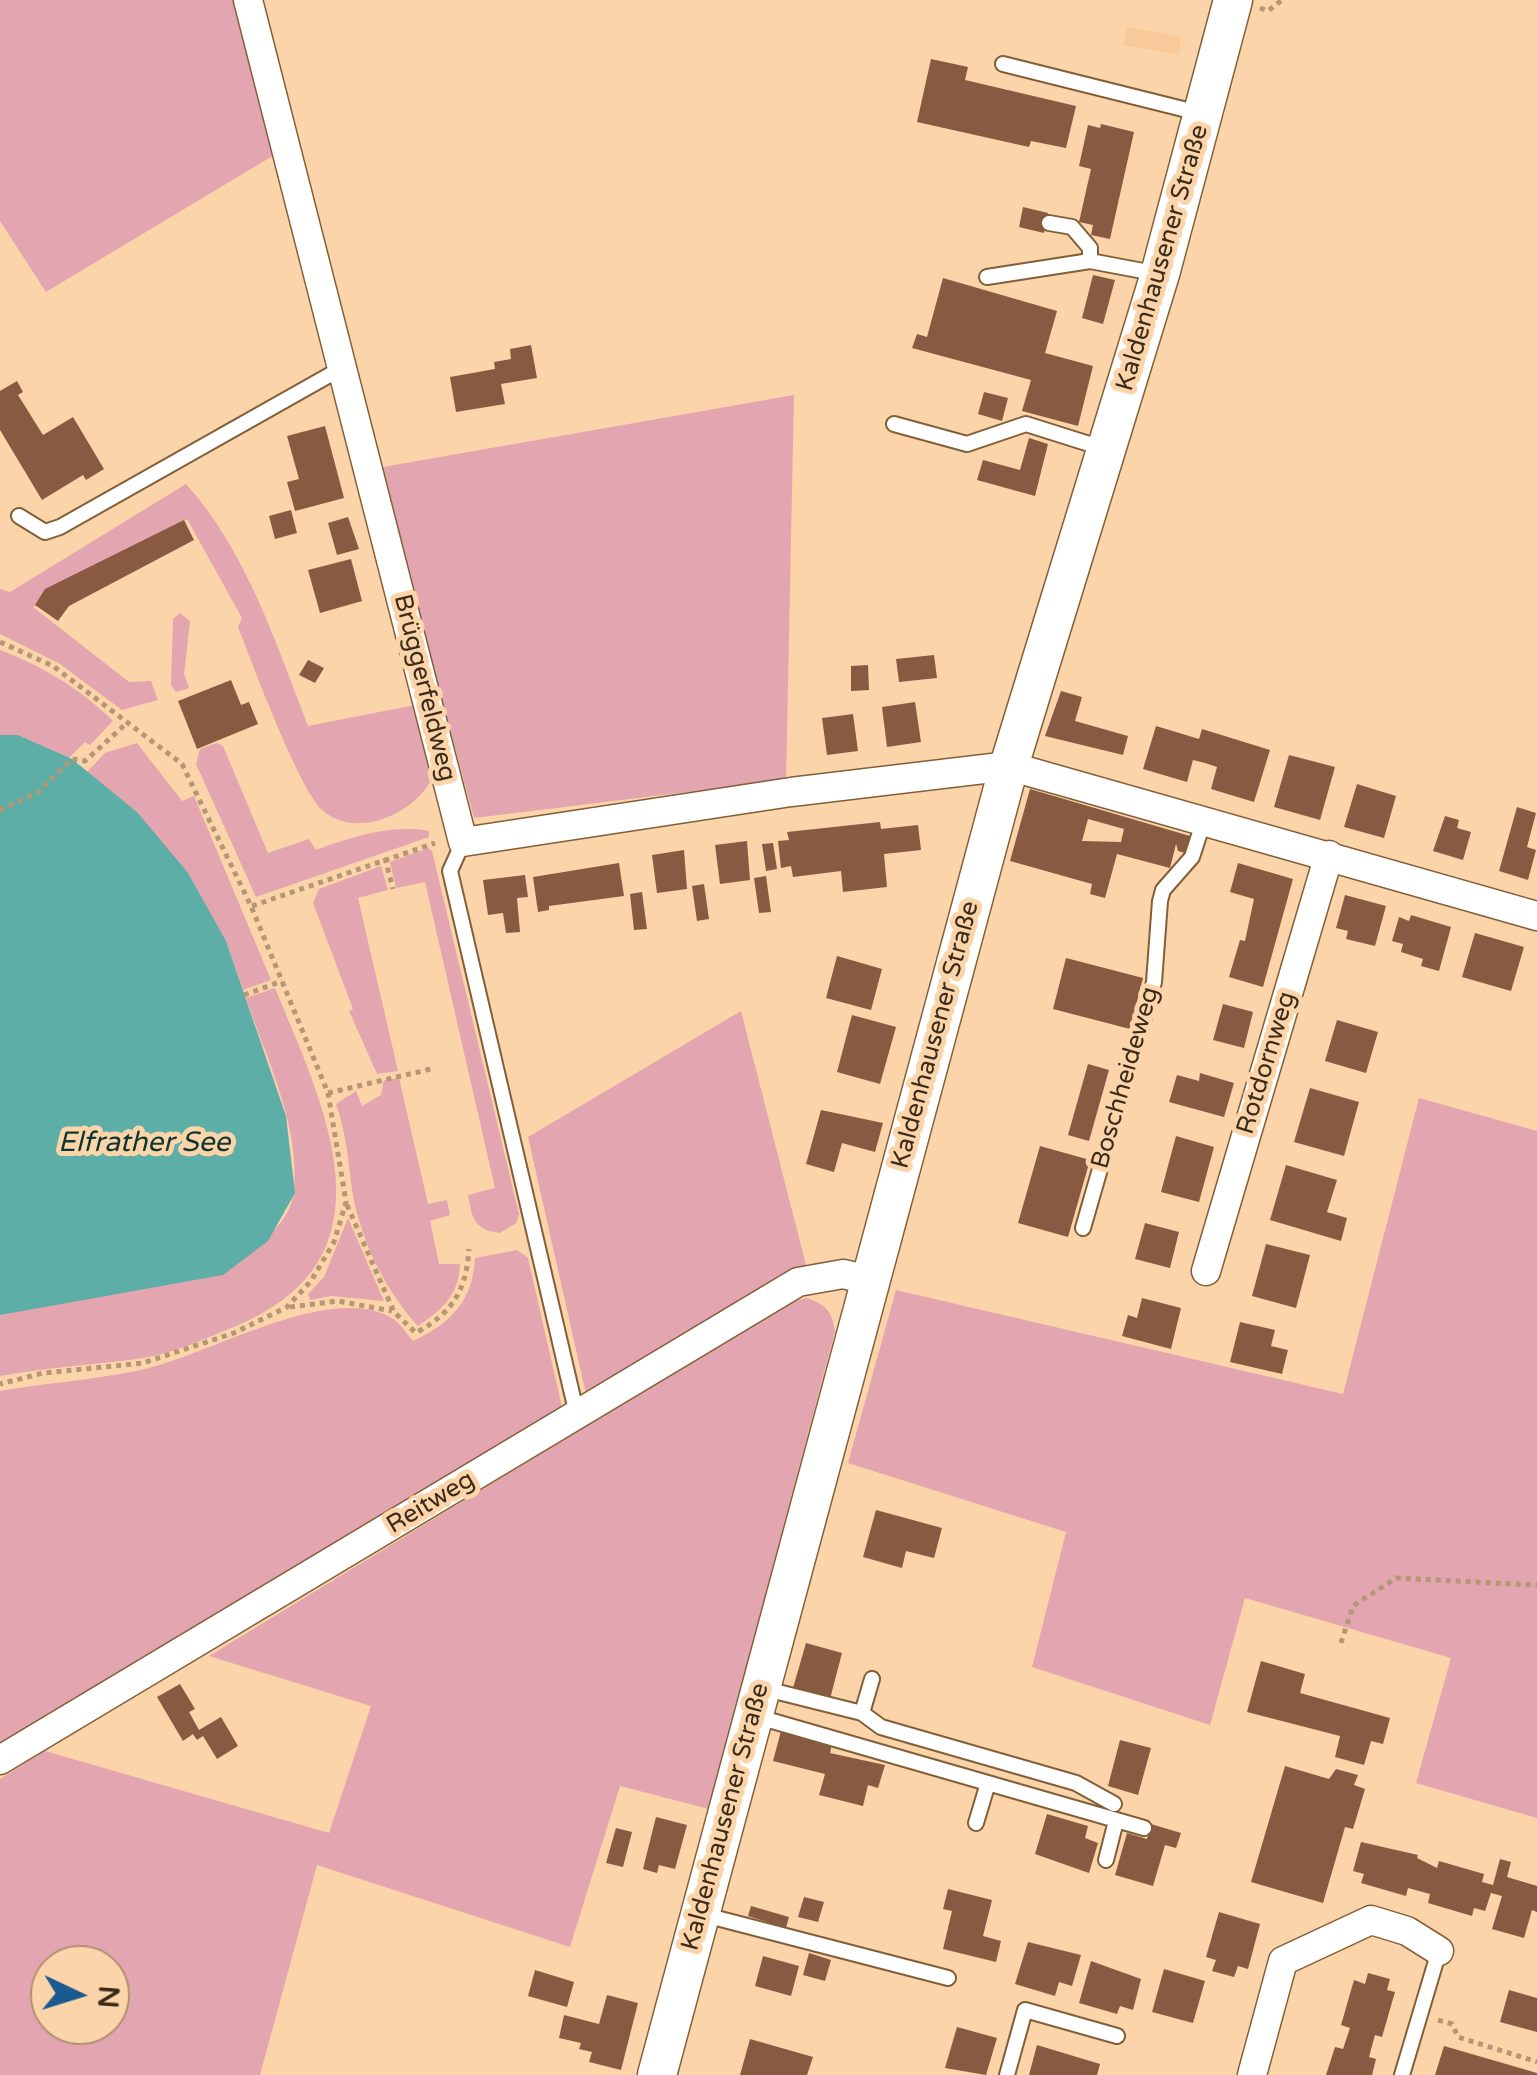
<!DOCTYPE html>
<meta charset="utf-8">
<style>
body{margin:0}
#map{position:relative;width:1537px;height:2075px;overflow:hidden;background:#fcd4a9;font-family:"Varela Round",sans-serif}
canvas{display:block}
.north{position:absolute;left:30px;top:1945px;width:100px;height:100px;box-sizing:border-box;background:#fcd4a9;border:2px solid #ae9070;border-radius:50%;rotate:94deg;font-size:28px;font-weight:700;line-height:40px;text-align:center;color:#3a2b1a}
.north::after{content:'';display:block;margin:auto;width:35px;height:45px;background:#1b5a90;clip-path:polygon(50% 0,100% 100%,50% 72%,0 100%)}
</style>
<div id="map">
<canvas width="1537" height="2075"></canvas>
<div class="north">N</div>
</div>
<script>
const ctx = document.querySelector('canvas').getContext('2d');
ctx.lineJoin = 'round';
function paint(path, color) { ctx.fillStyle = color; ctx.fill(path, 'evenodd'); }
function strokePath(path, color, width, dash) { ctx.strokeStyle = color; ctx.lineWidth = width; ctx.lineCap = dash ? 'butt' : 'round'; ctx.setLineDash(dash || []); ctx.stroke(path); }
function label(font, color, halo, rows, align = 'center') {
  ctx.font = font + ' "Varela Round",sans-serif'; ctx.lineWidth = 10; ctx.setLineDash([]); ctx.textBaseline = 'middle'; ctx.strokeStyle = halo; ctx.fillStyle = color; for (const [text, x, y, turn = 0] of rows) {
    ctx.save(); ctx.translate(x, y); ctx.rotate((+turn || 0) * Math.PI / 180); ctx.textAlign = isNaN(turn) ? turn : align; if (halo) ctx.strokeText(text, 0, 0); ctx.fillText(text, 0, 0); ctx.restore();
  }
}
const built = new Path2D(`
 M1127 27 1181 37 1179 55 1123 45Z`);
const green = new Path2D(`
 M0 0H238L276 154 46 292 0 221Z
 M794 395 786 780 474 818 384 485 383 467Z
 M186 484C246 550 276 644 308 726L420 704C425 720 439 746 437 763 430 807 360 844 322 810 299 789 252 663 238 627L242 618 187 519 33 607 129 682 151 681 158 700 122 710 60 664 0 634V589L10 592Z
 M180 613 190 621 184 674 189 688 176 692 171 685 173 619Z
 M0 650C42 666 81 689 113 721L90 745 85 742 69 758 18 735H0Z
 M137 743 182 801 194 796 271 980 243 990 226 941 137 812 87 772 105 753Z
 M217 743 223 746 268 853 309 839 316 850C351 837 392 824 429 831V837L256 897 196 764 200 749Z
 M428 848 432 851 519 1214 516 1223 500 1233C474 1230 472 1218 468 1195L495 1188 425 882 396 888 390 862Z
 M381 866 388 890 358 898 398 1071 377 1074 349 1011 353 1009 313 903 319 889Z
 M275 988C324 1107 401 1258 236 1326 207 1338 175 1353 143 1358 95 1365 48 1367 0 1376V1315C68 1299 287 1280 294 1190 300 1125 266 1058 246 998Z
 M741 1011 807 1269 586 1394 528 1137Z
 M399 1078 428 1204 447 1200 450 1215 430 1221 439 1264H460C459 1295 442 1310 418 1326 387 1293 361 1241 353 1195 348 1164 347 1134 336 1104L356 1091 362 1106 381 1095 384 1080Z
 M1419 1098 1537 1131V1818L1416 1783 1451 1658 1245 1598 1210 1725 1032 1667 1066 1532 848 1463 896 1290 1343 1394Z
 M348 1218 384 1301 331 1296 310 1300 308 1294 324 1277Z
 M517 1250 528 1258 562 1407 0 1748V1391C45 1383 92 1380 136 1371 206 1358 327 1281 392 1318 400 1323 407 1334 413 1341 450 1324 473 1301 475 1258Z
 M807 1298C826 1305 832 1311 835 1331L709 1809 620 1786 570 1947 317 1865 260 2075H0V1779L45 1751 329 1833 371 1706 209 1656 788 1303ZM50 1965H110V2025H50Z`);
const water = new Path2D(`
 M0 735H18L72 759 137 812 188 873 226 941 286 1116 295 1193 268 1241 223 1275 0 1315Z`);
const building = new Path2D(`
 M931 59 968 67 965 80 1076 106 1066 148 1031 141 1029 147 917 122Z
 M1101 124 1134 132 1110 239 1091 235 1093 225 1079 222 1091 169 1079 166 1088 125 1100 128Z
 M1023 207 1048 213 1044 233 1019 227Z
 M1093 275 1115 280 1103 324 1082 318Z
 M943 278 1057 311 1045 353 1093 366 1078 426 1022 411 1031 380 912 348 917 334 927 337Z
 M531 345 537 378 501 384 505 404 456 412 450 377 495 369 494 362 511 359 510 349Z
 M17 381 23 392 18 395 43 435 73 417 104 469 86 480 83 475 42 500 0 430V391Z
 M984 392 1008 398 1002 421 978 414Z
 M325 426 344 498 295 511 287 482 299 479 287 436Z
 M1029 438 1048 444 1035 496 977 480 983 460 1020 470Z
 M291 510 297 533 275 539 269 516Z
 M348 517 359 549 337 555 328 523Z
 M184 520 194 540 69 606 58 621 35 605 45 589Z
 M351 559 362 601 320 613 308 570Z
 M934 655 937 678 899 682 896 659Z
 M308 660 324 668 315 683 299 675Z
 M868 665 869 690 851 691V666Z
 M231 680 241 705 249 702 258 724 197 749 178 701Z
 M1061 691 1082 697 1075 721 1128 736 1123 755 1045 736Z
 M915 702 921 742 887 747 882 707Z
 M853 714 858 751 827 755 822 718Z
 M1156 726 1199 739 1202 729 1270 750 1254 802 1211 789 1217 767 1205 763 1193 760 1187 782 1143 769Z
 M1289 755 1335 767 1320 820 1274 807Z
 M1357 784 1396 796 1384 838 1344 827Z
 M1030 789 1190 836 1185 853 1178 851 1176 844 1170 868 1117 854 1105 898 1090 894 1092 884 1010 861ZM1088 819 1124 829 1121 842 1082 841Z
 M1517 807 1536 813 1527 847 1536 850 1528 880 1499 871Z
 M1445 816 1459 820 1457 828 1471 832 1463 860 1433 851Z
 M880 822 881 829 918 825 921 850 884 854 887 887 843 892 841 871 793 877 791 866 781 868 778 841 789 840 787 832Z
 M747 841 750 880 720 884 715 845Z
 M773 843 777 869 766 871 762 844Z
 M684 850 687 889 657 893 652 855Z
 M619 863 624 896 549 906V910L538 912 533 877Z
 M1238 863 1293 879 1263 987 1229 977 1240 940 1245 941 1254 899 1230 892Z
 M525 875 528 897 517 898 520 932 506 933 503 913 488 915 483 880Z
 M766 876 771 912 759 913 754 878Z
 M704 884 709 919 697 921 692 886Z
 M642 892 647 929 634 930 630 894Z
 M1345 895 1386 906 1375 946 1346 939 1348 931 1336 928Z
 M1411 915 1451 927 1439 971 1421 966 1423 959 1401 952 1403 944 1392 941 1399 917 1409 921Z
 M1475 933 1524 947 1511 991 1462 977Z
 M837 956 882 969 871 1010 826 998Z
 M1066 958 1143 978 1130 1029 1053 1009Z
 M1223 1004 1253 1012 1244 1048 1213 1040Z
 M852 1015 896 1027 880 1084 837 1072Z
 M1337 1020 1378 1032 1366 1073 1325 1061Z
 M1088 1064 1109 1070 1089 1141 1068 1135Z
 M1200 1073 1234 1083 1224 1117 1169 1102 1177 1075 1199 1081Z
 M1310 1088 1359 1102 1344 1156 1294 1142Z
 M821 1110 883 1123 875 1152 842 1143 834 1172 806 1164Z
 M1176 1136 1214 1147 1199 1202 1161 1192Z
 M1040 1146 1090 1160 1068 1237 1018 1223Z
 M1286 1165 1337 1180 1327 1212 1347 1218 1341 1241 1270 1220Z
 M1145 1223 1179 1232 1170 1268 1135 1259Z
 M1266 1244 1310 1255 1296 1308 1252 1296Z
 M1142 1298 1181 1308 1171 1349 1122 1336 1128 1315 1137 1318Z
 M1240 1322 1275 1330 1271 1346 1288 1350 1282 1374 1230 1362Z
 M876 1510 942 1528 934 1558 906 1551 902 1568 863 1557Z
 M806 1643 842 1653 830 1699 793 1688Z
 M1261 1661 1305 1674 1300 1693 1390 1718 1383 1744 1371 1741 1364 1765 1335 1757 1340 1736 1247 1712Z
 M180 1684 195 1709 189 1712 199 1730 221 1717 238 1746 217 1759 203 1736 197 1740 193 1734 183 1741 157 1697Z
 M781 1731 832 1744 830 1753 885 1765 878 1788 868 1785 863 1806 819 1795 825 1774 773 1761Z
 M1120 1740 1151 1748 1138 1795 1108 1786Z
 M1285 1766 1329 1779 1336 1769 1358 1775 1354 1785 1365 1789 1353 1829 1345 1827 1323 1903 1251 1882Z
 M1047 1814 1088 1826 1085 1838 1098 1843 1089 1873 1035 1854Z
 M656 1817 687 1825 675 1869 659 1865 657 1873 643 1869Z
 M1151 1824 1181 1833 1176 1848 1165 1845 1153 1886 1115 1875 1127 1833 1147 1839Z
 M616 1828 632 1832 623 1867 606 1863Z
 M1361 1842 1418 1855 1417 1858 1437 1868 1439 1861 1484 1874 1482 1882 1493 1885 1500 1859 1511 1862 1507 1877 1537 1886V1912L1532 1910 1524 1938 1492 1929 1502 1896 1491 1893 1485 1911 1474 1908 1472 1916 1428 1903 1430 1894 1408 1888 1406 1896 1361 1883 1364 1874 1353 1871Z
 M948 1889 992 1900 983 1936 1001 1941 996 1962 943 1949 952 1911 943 1909Z
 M804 1897 824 1902 818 1922 798 1917Z
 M751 1906 789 1917 786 1928 748 1916Z
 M1219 1912 1260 1924 1248 1969 1238 1966 1234 1977 1212 1971 1216 1960 1206 1957Z
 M1028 1942 1081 1955 1072 1986 1059 1982 1055 1996 1015 1984Z
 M809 1953 831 1960 825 1981 803 1975Z
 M763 1956 799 1966 791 1996 755 1986Z
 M1091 1961 1141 1979 1133 2010 1120 2006 1117 2014 1079 2003Z
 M1164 1969 1205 1981 1193 2023 1152 2012Z
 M535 1970 574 1982 567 2007 528 1996Z
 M1368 1973 1390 1979 1387 1990 1395 1992 1382 2037 1375 2035 1369 2057 1376 2059 1372 2075H1326L1335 2047 1343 2049 1350 2028 1341 2025 1354 1980 1365 1984Z
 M1509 1990 1537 1998V2032L1500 2022Z
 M607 1995 638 2003 621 2070 589 2062 592 2052 579 2049 581 2043 559 2038 564 2015 599 2024Z
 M957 2027 997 2038 986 2075 945 2068Z
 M750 2039 813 2057 807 2075H740Z
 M1037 2045 1100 2064 1097 2075H1029Z
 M1444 2046 1537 2073V2075H1435Z`);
const path = new Path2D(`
 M1260 8 1268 11 1282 0
 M0 642 53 666 182 764 251 906 328 1093 346 1202 334 1242 311 1281 287 1307 234 1333 143 1363 43 1373 0 1384
 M0 810 37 793 72 759 85 761 128 722
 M385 858 393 889
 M252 906 435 843
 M244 995 282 981
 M328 1093 431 1069
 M347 1205 394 1312 416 1333C453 1312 466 1291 469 1249
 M290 1307 338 1301 392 1311
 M1341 1643 1353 1606 1396 1578 1537 1585
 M1438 2020 1452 2024 1458 2037 1537 2062`);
const lane = new Path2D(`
 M1003 64 1199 113
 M1049 223 1072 227 1090 248V261
 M987 277 1090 261 1159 274
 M894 424 967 444 1026 424 1102 448
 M19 516 45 532 60 527 342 368
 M463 842 450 871 577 1415
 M1083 1228 1154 982 1160 901 1163 890 1192 857 1204 820
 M762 1688 862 1713 872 1679
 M862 1713 881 1727 1076 1783 1114 1804
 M755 1716 1144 1828
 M976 1823 988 1783
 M1106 1860 1116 1821
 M701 1914 948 1978
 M1007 2075 1025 2010 1117 2036
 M1402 2075 1439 1951`);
const street = new Path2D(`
 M248 0 463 842 791 792 1009 766 1537 916
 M1206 1271 1329 855
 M0 1760 798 1282 843 1274 870 1280
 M1252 2075 1283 1961 1371 1920 1407 1931 1439 1951`);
const secondary = new Path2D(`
 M657 2075 1009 766 1160 274 1233 0`);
const streetNames = [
 ["Kaldenhausener Straße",1163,258,-74],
 ["Brüggerfeldweg",424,688,76],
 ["Kaldenhausener Straße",936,1035,-75],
 ["Rotdornweg",1267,1063,-73],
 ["Boschheideweg",1126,1078,-74],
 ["Reitweg",431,1503,-31],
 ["Kaldenhausener Straße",726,1817,-75]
];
const waterNames = [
 ["Elfrather See",144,1144]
];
paint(built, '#f8ca99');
paint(green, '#e3a5af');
paint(water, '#5daea7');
paint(building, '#885a41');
strokePath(lane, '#825f37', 18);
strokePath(street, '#825f37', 31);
strokePath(secondary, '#825f37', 41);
strokePath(path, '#b59675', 5, [5, 5]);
strokePath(lane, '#fff', 14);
strokePath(street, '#fff', 28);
strokePath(secondary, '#fff', 38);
label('25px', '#3a2b1a', '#fcd4a9', streetNames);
label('italic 28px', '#0e3633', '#fcd4a9', waterNames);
</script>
